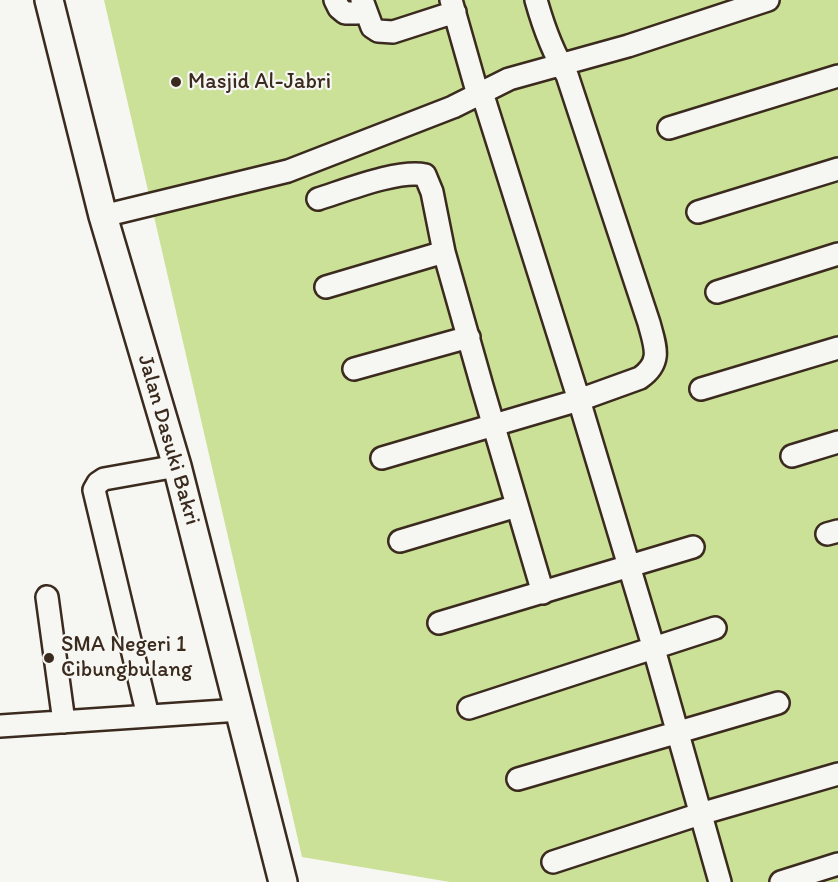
<!DOCTYPE html>
<style>
body{margin:0}
canvas{display:block;background:#f6f6f2}
</style>
<canvas width="838" height="882"></canvas>
<script>
const ctx = document.querySelector('canvas').getContext('2d');
ctx.lineJoin = 'round';
function paint(path, color) { ctx.fillStyle = color; ctx.fill(path, 'evenodd'); }
function strokePath(path, color, width, dash) { ctx.strokeStyle = color; ctx.lineWidth = width; ctx.lineCap = dash ? 'butt' : 'round'; ctx.setLineDash(dash || []); ctx.stroke(path); }
function label(font, color, halo, rows, align = 'center') {
  ctx.font = font + ' Itim,sans-serif'; ctx.lineWidth = 4.5; ctx.setLineDash([]); ctx.textBaseline = 'middle'; ctx.strokeStyle = halo; ctx.fillStyle = color; for (const [text, x, y, turn = 0] of rows) {
    ctx.save(); ctx.translate(x, y); ctx.rotate((+turn || 0) * Math.PI / 180); ctx.textAlign = isNaN(turn) ? turn : align; if (halo) ctx.strokeText(text, 0, 0); ctx.fillText(text, 0, 0); ctx.restore();
  }
}
const green = new Path2D(`
 M104 0H838V882H450L302 857Z`);
const minor = new Path2D(`
 M335 0 339 8 345 13H358L365 9
 M362 0 372 27 378 31 393 32 455 12
 M451 0 478 95 485 102 579 400 654 649 720 882
 M669 128 838 76
 M318 199C344 191 399 169 425 175L432 192 444 252 482 386 543 593
 M698 212 838 169
 M103 216 288 171 453 107 509 79 628 46 768 0
 M326 287 444 252
 M717 292 838 254
 M354 369 469 337
 M701 389 838 348
 M792 456 838 442
 M382 458 579 400 640 378C663 362 655 346 649 323L567 75C553 53 543 25 536 0
 M827 534 838 531
 M400 541 517 506
 M47 597 64 722
 M439 623 693 547
 M469 708 715 628
 M148 716 94 490 98 483 104 479 177 466
 M0 726 240 710
 M518 779 778 703
 M553 862 700 814 838 774
 M781 882 838 864`);
const major = new Path2D(`
 M49 0 103 216 177 466 283 882`);
const markers = [
 [176,82,6,"#3b2a1e"],
 [49,658,6,"#3b2a1e"]
];
const poiNames = [
 ["Masjid Al-Jabri",188,82],
 ["SMA Negeri 1",61,645],
 ["Cibungbulang",61,670]
];
const streetNames = [
 ["Jalan Dasuki Bakri",168,440,74]
];
paint(green, '#cbe197');
strokePath(minor, '#3b2a1e', 26);
strokePath(major, '#3b2a1e', 32);
strokePath(minor, '#f6f6f2', 21);
strokePath(major, '#f6f6f2', 27);
for (const [x, y, r, color] of markers) { const dot = new Path2D(); dot.arc(x, y, r, 0, 2 * Math.PI); ctx.fillStyle = color; ctx.fill(dot); strokePath(dot, '#f6f6f2', 2); }
label('22px', '#3b2a1e', '#f6f6f2', poiNames, 'left');
label('22px', '#3b2a1e', '#f6f6f2', streetNames);
</script>
